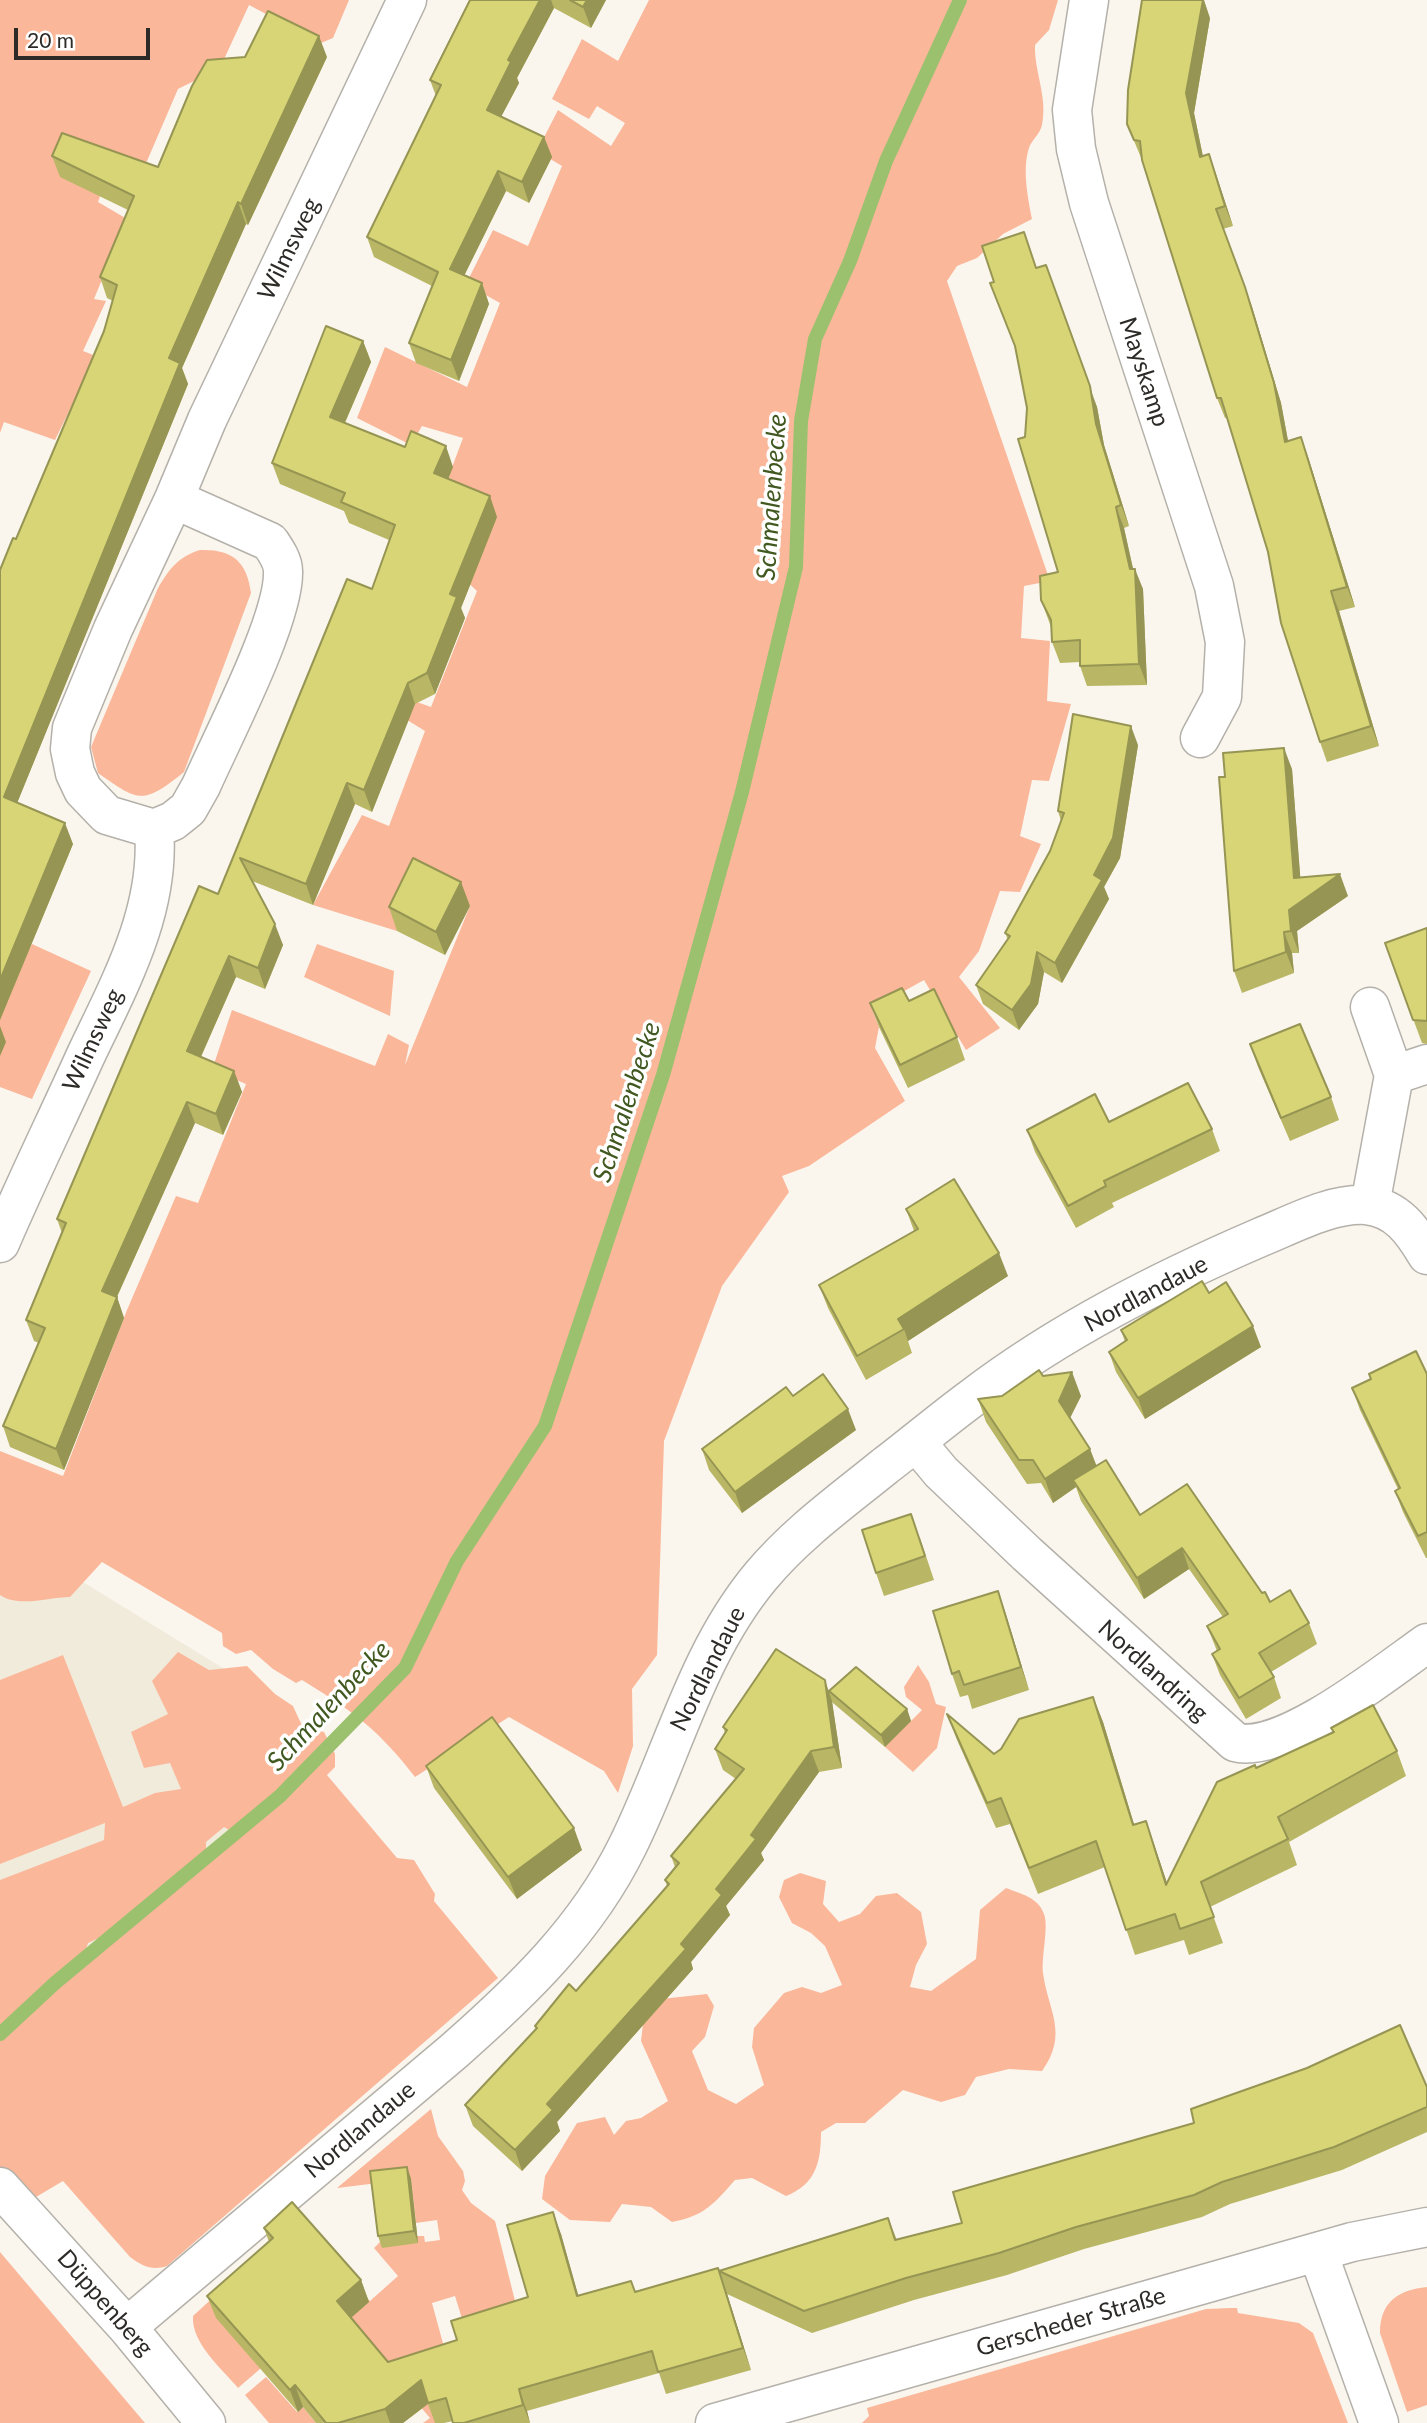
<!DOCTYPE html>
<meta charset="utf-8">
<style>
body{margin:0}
#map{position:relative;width:1427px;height:2423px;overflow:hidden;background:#faf6ee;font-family:Lato,sans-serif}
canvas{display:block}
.scale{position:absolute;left:14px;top:28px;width:136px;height:32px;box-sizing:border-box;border:4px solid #2d2b28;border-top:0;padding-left:9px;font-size:21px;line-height:24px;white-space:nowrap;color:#2d2b28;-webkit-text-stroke:5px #fff;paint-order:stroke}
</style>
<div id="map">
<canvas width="1427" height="2423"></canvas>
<div class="scale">20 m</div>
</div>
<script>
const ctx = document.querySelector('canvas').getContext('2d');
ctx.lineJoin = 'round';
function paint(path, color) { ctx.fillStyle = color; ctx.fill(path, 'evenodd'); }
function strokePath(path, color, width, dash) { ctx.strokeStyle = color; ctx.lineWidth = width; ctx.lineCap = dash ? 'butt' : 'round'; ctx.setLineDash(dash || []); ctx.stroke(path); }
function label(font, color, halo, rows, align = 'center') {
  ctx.font = font + ' Lato,sans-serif'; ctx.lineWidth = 7; ctx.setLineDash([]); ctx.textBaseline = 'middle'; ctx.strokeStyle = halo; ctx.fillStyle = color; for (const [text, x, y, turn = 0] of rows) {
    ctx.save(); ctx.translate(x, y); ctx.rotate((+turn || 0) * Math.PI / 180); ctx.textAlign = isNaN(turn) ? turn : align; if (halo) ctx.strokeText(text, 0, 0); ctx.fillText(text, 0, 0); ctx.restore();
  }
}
const built = new Path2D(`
 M0 1531 239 1678 336 1746 0 2033Z`);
const green = new Path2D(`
 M0 0H349L333 38 321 43 249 5 220 68 178 89 141 175 111 164 98 202 127 219 94 299 106 301 83 351 96 356 55 440 4 422 0 433Z
 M649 0H1058L1049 30 1035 45C1034 71 1048 97 1042 125 1040 134 1031 141 1029 148 1022 169 1028 198 1032 219L1003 234 977 258 957 266 947 281 1050 581 1024 586 1021 638 1050 641 1047 701 1071 704 1049 781 1032 780 1020 836 1041 844 1020 892 1000 891 979 951 959 977 1000 1028 966 1050 924 980 872 1009 879 1027 875 1048 905 1101 809 1166 782 1176 789 1192 722 1286 664 1441 657 1655 632 1689 633 1746 618 1793 604 1771 509 1717 415 1777C379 1730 353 1711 302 1680L296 1683 273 1669 251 1650 236 1654 223 1646 222 1633 102 1562 70 1597C49 1597 19 1608 0 1595V1451L63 1476 127 1310 176 1196 198 1203 246 1084 212 1070 232 1010 375 1066 388 1034 409 1045 405 1065 470 906 422 882 397 931 313 905 362 815 389 826 425 731 399 715 411 700 431 707 477 591 462 577 442 494 463 438 422 426 411 445 357 418 385 347 467 387 500 303 466 284 493 230 528 246 562 166 537 151 558 110 611 146 625 123 597 106 589 119 552 99 582 39 618 61Z
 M200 550C233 549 247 562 251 593L184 772C143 805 139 802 98 773L91 747 158 588C170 568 178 557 200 550Z
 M32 944 91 971 32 1099 0 1087V999Z
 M317 944 394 971 390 1016 304 977Z
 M178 1652 209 1670 247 1666 275 1694 293 1706 303 1728 324 1732 335 1754V1767L327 1775 397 1858 414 1860 435 1894 434 1901 498 1978 167 2266C152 2271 142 2266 130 2257L63 2181 31 2200 0 2173V1880L104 1840 105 1823 0 1864V1680L63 1655 123 1807 155 1793 181 1789 170 1763 144 1768 131 1732 168 1714 152 1681ZM224 1827 238 1835 206 1862V1842ZM103 1936H119L82 1962 88 1943Z
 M918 1665 929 1682 936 1704 946 1707 937 1748 913 1772 885 1747 909 1719 911 1721 922 1710 906 1697 904 1687Z
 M800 1873 826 1881 823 1904 839 1922 860 1914 876 1896 897 1893 921 1912 927 1944 916 1965 910 1987 931 1991 976 1959 980 1910 1006 1888C1021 1894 1038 1897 1044 1914 1049 1927 1041 1957 1043 1973 1048 2011 1069 2033 1042 2071L1009 2069 976 2077 965 2095 941 2102 903 2090 865 2123H836L821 2132C821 2162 816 2184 786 2196L752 2178 735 2180C714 2204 704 2216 672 2222L651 2207 622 2204 610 2222 570 2220 542 2199 545 2176 577 2123 605 2117 614 2135 626 2121 641 2118 668 2101 641 2041 643 2024 661 1999 707 1994 714 2006 705 2037 692 2051 708 2090 736 2104 764 2085 752 2047 754 2028 784 1993 802 1987 821 1993 842 1985 825 1946 811 1933 792 1923 779 1897 784 1880Z
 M431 2109 438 2136 463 2171 465 2181 462 2190 471 2203 495 2221 515 2301 464 2325 455 2296 432 2303 444 2347 435 2423H423L430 2418 318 2286 339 2268 370 2301 398 2276 374 2248 381 2241 418 2236H424L425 2242 440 2240 437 2220 416 2223 411 2179 337 2188Z
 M267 2248 260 2369 238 2388C222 2369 191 2343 193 2316Z
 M0 2252 145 2423H0Z
 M1427 2287V2405L1407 2412 1380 2333C1380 2302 1398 2290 1427 2287Z
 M1231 2308H1237L1238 2313 1299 2323 1313 2333 1348 2423H862L869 2416 867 2408 1206 2309Z
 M266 2377 297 2412 303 2407 316 2423H269L245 2395Z`);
const stream = new Path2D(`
 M0 2034 55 1983 280 1796 405 1668 457 1561 545 1426 663 1075 742 792 796 567 801 421 815 339 850 261 886 161 960 0`);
const minor = new Path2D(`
 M1089 0 1072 110 1076 149 1089 203 1214 586 1225 642 1222 697 1200 738
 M174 499 270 542C276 551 283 561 283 571 285 618 222 738 201 786L188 809 173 821 154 829 107 815 83 790 75 773 70 749 72 728 113 629 174 499 207 420 407 0
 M1394 1075 1427 1064
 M1370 1205 1394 1075 1370 1007
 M0 1243C27 1180 57 1119 85 1057 119 985 161 911 154 829
 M916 1442 941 1472 1027 1554 1235 1742C1282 1756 1387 1671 1427 1643
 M0 2187 127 2327 206 2423
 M1318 2253 1379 2423
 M127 2327 454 2051C522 1991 586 1930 627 1847 672 1757 695 1655 761 1576 797 1533 842 1501 885 1466 914 1444 942 1420 972 1398 1060 1331 1161 1280 1261 1237 1293 1224 1331 1203 1366 1205 1397 1208 1413 1231 1427 1255
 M715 2423 1352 2242 1427 2227`);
const wall = new Path2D(`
 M470 0H606L591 28 554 8 517 78 519 83 501 117 544 137 552 157 529 203 506 191 464 276 482 283 489 304 459 381 416 363 409 343 432 286 374 257 367 237 436 96 430 80Z
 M1210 18 1194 113 1203 156 1209 154 1233 226 1223 229 1252 307 1281 403 1288 441 1301 437 1308 457 1355 607 1339 611 1379 746 1327 762 1320 742 1268 552 1227 418H1225L1217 398 1142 160 1127 124Z
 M327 57 248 225 246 224 182 368 188 384 17 803 73 844 0 1020 16 539 104 331 113 301 107 298 100 277 128 210 60 177 52 156 158 167Z
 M1037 267 1097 407 1104 445 1129 526 1124 528 1133 569 1143 589 1147 685 1087 686 1080 666V662L1060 663 1052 642 1051 627 1041 600 1058 572 1025 437 1027 408 1016 350 990 283Z
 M363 341 371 362 345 423 453 467 448 479 497 517 461 608 465 618 435 694 415 704 372 812 355 804 313 905 252 881 283 945 265 989 236 977 201 1057 234 1071 242 1092 223 1135 195 1123 117 1297 124 1318 64 1470 10 1447 3 1426 39 1343 34 1341 26 1320 62 1233 57 1219 218 894 372 589 389 540 349 523 344 511 280 484 272 463Z
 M1138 745 1120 858 1104 887 1109 899 1062 983 1044 972 1038 1004 1019 1030 983 1004 976 985 1008 940 1005 933 1050 851 1061 821 1058 811Z
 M1292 769 1300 877 1348 896 1297 931 1299 953H1292L1294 973 1242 993 1234 971Z
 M470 906 445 955 397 931 389 907Z
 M1427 928V1044L1422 1043 1385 943Z
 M909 1001 957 1037 965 1060 908 1088 879 1027 870 1003Z
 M1250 1044 1331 1097 1339 1120 1290 1141 1258 1067Z
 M1109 1122 1212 1129 1220 1151 1112 1203 1114 1207 1076 1228 1035 1152 1027 1130Z
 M906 1209 1008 1276 908 1341 912 1353 866 1380 828 1308 819 1285 914 1231Z
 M1209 1293 1261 1347 1145 1419 1116 1372 1109 1352 1125 1342 1121 1330Z
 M1369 1374H1427V1558H1426L1403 1512 1395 1491 1398 1489 1360 1410 1352 1388 1371 1379Z
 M1043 1376 1081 1396 1070 1418 1090 1449 1096 1466 1140 1515 1262 1593 1270 1602 1309 1623 1317 1644 1271 1672 1274 1677 1281 1698 1246 1719 1220 1675 1212 1654 1217 1651 1207 1626 1223 1617 1189 1569 1144 1599 1081 1501 1076 1487 1053 1503 1041 1483 1027 1484 986 1422 978 1399 1002 1396Z
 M793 1396 856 1430 742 1513 709 1470 702 1449Z
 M920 1538 934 1580 884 1596 876 1573Z
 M998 1591 1006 1615 1029 1690 972 1709 968 1695 960 1697 952 1674Z
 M829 1691 907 1709 911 1721 885 1747 833 1703 832 1702 842 1768 819 1772 761 1853 764 1860 726 1906 730 1915 691 1962 693 1969 557 2122 560 2131 522 2171 473 2126 465 2105 536 2029 535 2026 576 1991 667 1886 665 1880 675 1867 671 1856 736 1779 723 1770 715 1749 725 1733 723 1727Z
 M1093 1697 1103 1722 1134 1824 1146 1821 1167 1883 1256 1768 1333 1733 1331 1728 1397 1751 1406 1776 1289 1842 1297 1865 1210 1907 1223 1943 1189 1955 1184 1940 1135 1955 1105 1867 1038 1894 1010 1824 996 1828 957 1740 947 1714 994 1754Z
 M426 1766 582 1850 517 1899 434 1788Z
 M1427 2087V2132L1342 2170 1230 2204 1202 2217 1084 2249 1007 2275 914 2300 812 2333 727 2294 751 2370 666 2394 659 2373 527 2411 530 2423H453V2421L444 2423H435L428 2404 403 2423H316L303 2407 298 2412 216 2318 207 2296 269 2242 264 2228 361 2280 369 2302 351 2318 388 2362 457 2340 528 2297 561 2234 578 2296 631 2281 635 2291 719 2271 888 2218 897 2240 962 2223Z
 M407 2167 411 2179 418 2243 382 2248 378 2236Z`);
const shadedWall = new Path2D(`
 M540 0H551L554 8 517 78 519 83 494 130 487 110 508 60Z
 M587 0H606L591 28 583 7Z
 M1203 0H1204L1210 18 1194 113 1207 177 1200 157 1186 93Z
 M319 36 327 57 248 225 241 204Z
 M544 137 552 157 529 203 522 182Z
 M1209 154 1216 174 1233 226 1225 206Z
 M498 171 506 191 457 290 450 269Z
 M238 202 246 224 182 368 188 384 11 818 4 797 169 358Z
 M1046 265 1097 407 1104 445 1129 526 1121 505Z
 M482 283 489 304 459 381 451 360Z
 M1245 287 1252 307 1281 403 1292 462 1285 442Z
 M363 341 371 362 338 438 330 417Z
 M1301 437 1308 457 1355 607 1347 587Z
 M446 446 453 467 442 494 434 473Z
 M490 496 497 517 461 608 465 618 435 694 427 673 450 594Z
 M1116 507 1124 528 1136 582 1135 569 1143 589 1147 685 1139 664 1130 569Z
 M1331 591 1339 611 1379 746 1371 726Z
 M408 683 415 704 372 812 364 790Z
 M1131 726 1138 745 1120 858 1104 887 1109 899 1062 983 1055 963 1094 875Z
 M1284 748 1292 769 1302 899 1294 878Z
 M347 783 355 804 313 905 306 884Z
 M65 823 73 844 0 1020V980Z
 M1340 874 1348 896 1297 931 1299 953 1291 931 1289 910Z
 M461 882 470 906 445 955 436 932Z
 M275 924 283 945 265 989 258 968Z
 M1284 932 1292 953 1294 973 1286 952Z
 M1037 952 1044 972 1038 1004 1019 1030 1012 1010Z
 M229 956 236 977 194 1072 187 1051Z
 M0 1026 6 1042 0 1056Z
 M234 1071 242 1092 223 1135 216 1114Z
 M187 1102 195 1123 110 1312 102 1291Z
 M999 1253 1008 1276 908 1341 904 1329 898 1319Z
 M117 1297 124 1318 64 1470 56 1449Z
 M1253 1326 1261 1347 1145 1419 1138 1398Z
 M1072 1372 1081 1396 1067 1424 1059 1401Z
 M848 1409 856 1430 742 1513 735 1492Z
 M1090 1449 1099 1472 1073 1480 1076 1487 1053 1503 1045 1479Z
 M1182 1548 1189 1569 1144 1599 1137 1578Z
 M998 1591 1006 1615 1029 1690 1021 1667Z
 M825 1680 832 1701 842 1768 834 1747Z
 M1093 1697 1103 1722 1142 1851 1133 1825Z
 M907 1709 911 1721 885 1747 881 1735Z
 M811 1751 819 1772 761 1853 764 1860 726 1906 730 1915 691 1962 693 1969 557 2122 560 2131 522 2171 515 2150 547 2104 681 1944 751 1835Z
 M1146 1821 1155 1847 1176 1910 1166 1885Z
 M574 1828 582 1850 517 1899 508 1877Z
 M407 2167 411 2179 418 2243 414 2231Z
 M553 2212 561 2234 585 2319 577 2296Z
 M719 2271 727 2294 751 2370 743 2348Z
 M361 2280 369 2302 345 2323 337 2301Z
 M421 2380 429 2403 403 2423H390L385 2409Z
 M295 2385 303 2407 298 2412 290 2390Z
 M519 2389 527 2411 530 2423 523 2405Z`);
const building = new Path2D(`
 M470 0H540L508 60 511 62 487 110 544 137 522 182 498 171 450 269 482 283 451 360 409 343 438 272 367 237 441 85 430 80Z
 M570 0H587L583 7Z
 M1142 0H1203L1186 93 1200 157 1209 154 1225 206 1216 209 1245 287 1274 383 1285 442 1301 437 1347 587 1331 591 1371 726 1320 742 1281 623 1268 552 1221 398H1217L1142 160 1140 141 1134 140 1127 124 1128 90Z
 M268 11 319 36 241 204 238 202 169 358 180 363 4 797 65 823 0 980V570L13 538 16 539 104 331 117 285 100 277 134 196 52 156 62 133 158 167 192 86 207 60 245 57Z
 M1024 232 1036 268 1046 265 1090 386 1096 424 1121 505 1116 507 1130 569H1135L1139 664 1080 666V640L1052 642 1051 620 1041 600 1040 576 1058 572 1018 439 1025 437 1027 408 1015 346 990 283 994 282 982 246Z
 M326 326 363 341 330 417 405 447 411 431 446 446 434 473 490 496 450 594 457 597 427 673 408 683 364 790 347 783 306 884 240 858 275 924 258 968 229 956 187 1051 234 1071 216 1114 187 1102 102 1291 117 1297 56 1449 3 1426 45 1328 26 1320 66 1223 57 1219 199 886 218 894 347 579 372 589 395 525 341 502 345 493 272 463Z
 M1073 714 1131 726 1113 838 1094 875 1102 880 1055 963 1037 952 1031 984 1012 1010 976 985 1010 936 1005 933 1050 851 1064 813 1058 811Z
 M1284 748 1294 878 1340 874 1289 910 1291 931 1284 932 1286 952 1234 971 1219 777H1225L1223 753Z
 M413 858 461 882 436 932 389 907Z
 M1427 928V1021L1413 1020 1385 943Z
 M902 988 909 1001 934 989 957 1037 900 1065 870 1003Z
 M1300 1024 1331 1097 1281 1118 1250 1044Z
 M1188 1083 1212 1129 1104 1181 1106 1186 1068 1206 1027 1130 1095 1094 1109 1122Z
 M954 1179 999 1253 898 1319 904 1329 857 1356 819 1285 918 1229 906 1209Z
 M1202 1281 1209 1293 1226 1282 1253 1326 1138 1398 1109 1352 1127 1340 1121 1330Z
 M1416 1351 1427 1374V1532L1418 1536 1395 1491 1400 1488 1352 1388 1371 1379 1369 1374Z
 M1039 1370 1043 1376 1072 1372 1059 1401 1090 1449 1045 1479 1033 1460H1019L978 1399 1002 1396Z
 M823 1374 848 1409 735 1492 702 1449 786 1387 793 1396Z
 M1106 1460 1140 1515 1187 1484 1262 1593 1265 1592 1270 1602 1290 1590 1309 1623 1259 1653 1274 1677 1239 1698 1212 1654 1220 1649 1207 1626 1228 1614 1182 1548 1137 1578 1073 1480Z
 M911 1514 925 1556 876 1573 862 1530Z
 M998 1591 1021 1667 964 1685 959 1671 952 1674 933 1611Z
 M776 1649 825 1680 834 1747 811 1751 751 1835 756 1839 716 1889 722 1895 681 1944 686 1949 547 2104 553 2110 515 2150 465 2105 537 2028 535 2026 569 1984 576 1991 669 1884 665 1880 679 1863 671 1856 744 1769 715 1749 727 1730 723 1727Z
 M856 1667 907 1709 881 1735 829 1691Z
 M1093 1697 1133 1825 1146 1821 1166 1885 1217 1782 1255 1765 1256 1768 1334 1732 1331 1728 1373 1705 1397 1751 1278 1817 1288 1839 1201 1882 1214 1917 1180 1929 1175 1914 1126 1930 1096 1841 1029 1868 1001 1798 987 1803 947 1714 994 1754 1001 1749 1019 1719Z
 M492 1717 574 1828 508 1877 426 1766Z
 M1400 2025 1427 2087V2107L1334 2147 1222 2182 1194 2195 1076 2227 999 2253 906 2278 804 2311 719 2271 743 2348 658 2372 652 2351 519 2389 523 2405 464 2423H453L446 2398 428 2403 421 2380 385 2409 338 2423H326L295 2385 290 2390 207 2296 273 2238 264 2228 292 2202 361 2280 337 2301 388 2362 457 2340 451 2321 528 2297 507 2225 553 2212 577 2296 631 2281 635 2292 718 2268 719 2271 888 2218 895 2240 962 2223 953 2192 1194 2123 1191 2109 1307 2068Z
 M407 2167 414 2231 378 2236 370 2171Z`);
const streetNames = [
 ["Wilmsweg",289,249,-64],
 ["Mayskamp",1144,372,72],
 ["Wilmsweg",93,1040,-65],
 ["Nordlandaue",1146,1294,-28],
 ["Nordlandaue",708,1669,-63],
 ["Nordlandring",1153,1671,42],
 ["Nordlandaue",360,2130,-40],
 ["Düppenberg",105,2303,49],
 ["Gerscheder Straße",1071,2322,-16]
];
const waterNames = [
 ["Schmalenbecke",772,497,-86],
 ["Schmalenbecke",627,1102,-72],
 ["Schmalenbecke",329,1706,-47]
];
paint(built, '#f1ebdc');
paint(green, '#fbb79a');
strokePath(stream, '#9bc16e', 14);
strokePath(minor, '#b4b1aa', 41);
strokePath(minor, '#fff', 38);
paint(wall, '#b9b765');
paint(shadedWall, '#969553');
paint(building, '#d7d576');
strokePath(building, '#969553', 2);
label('24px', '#2d2b28', '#fff', streetNames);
label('italic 26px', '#415920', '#fff', waterNames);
</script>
